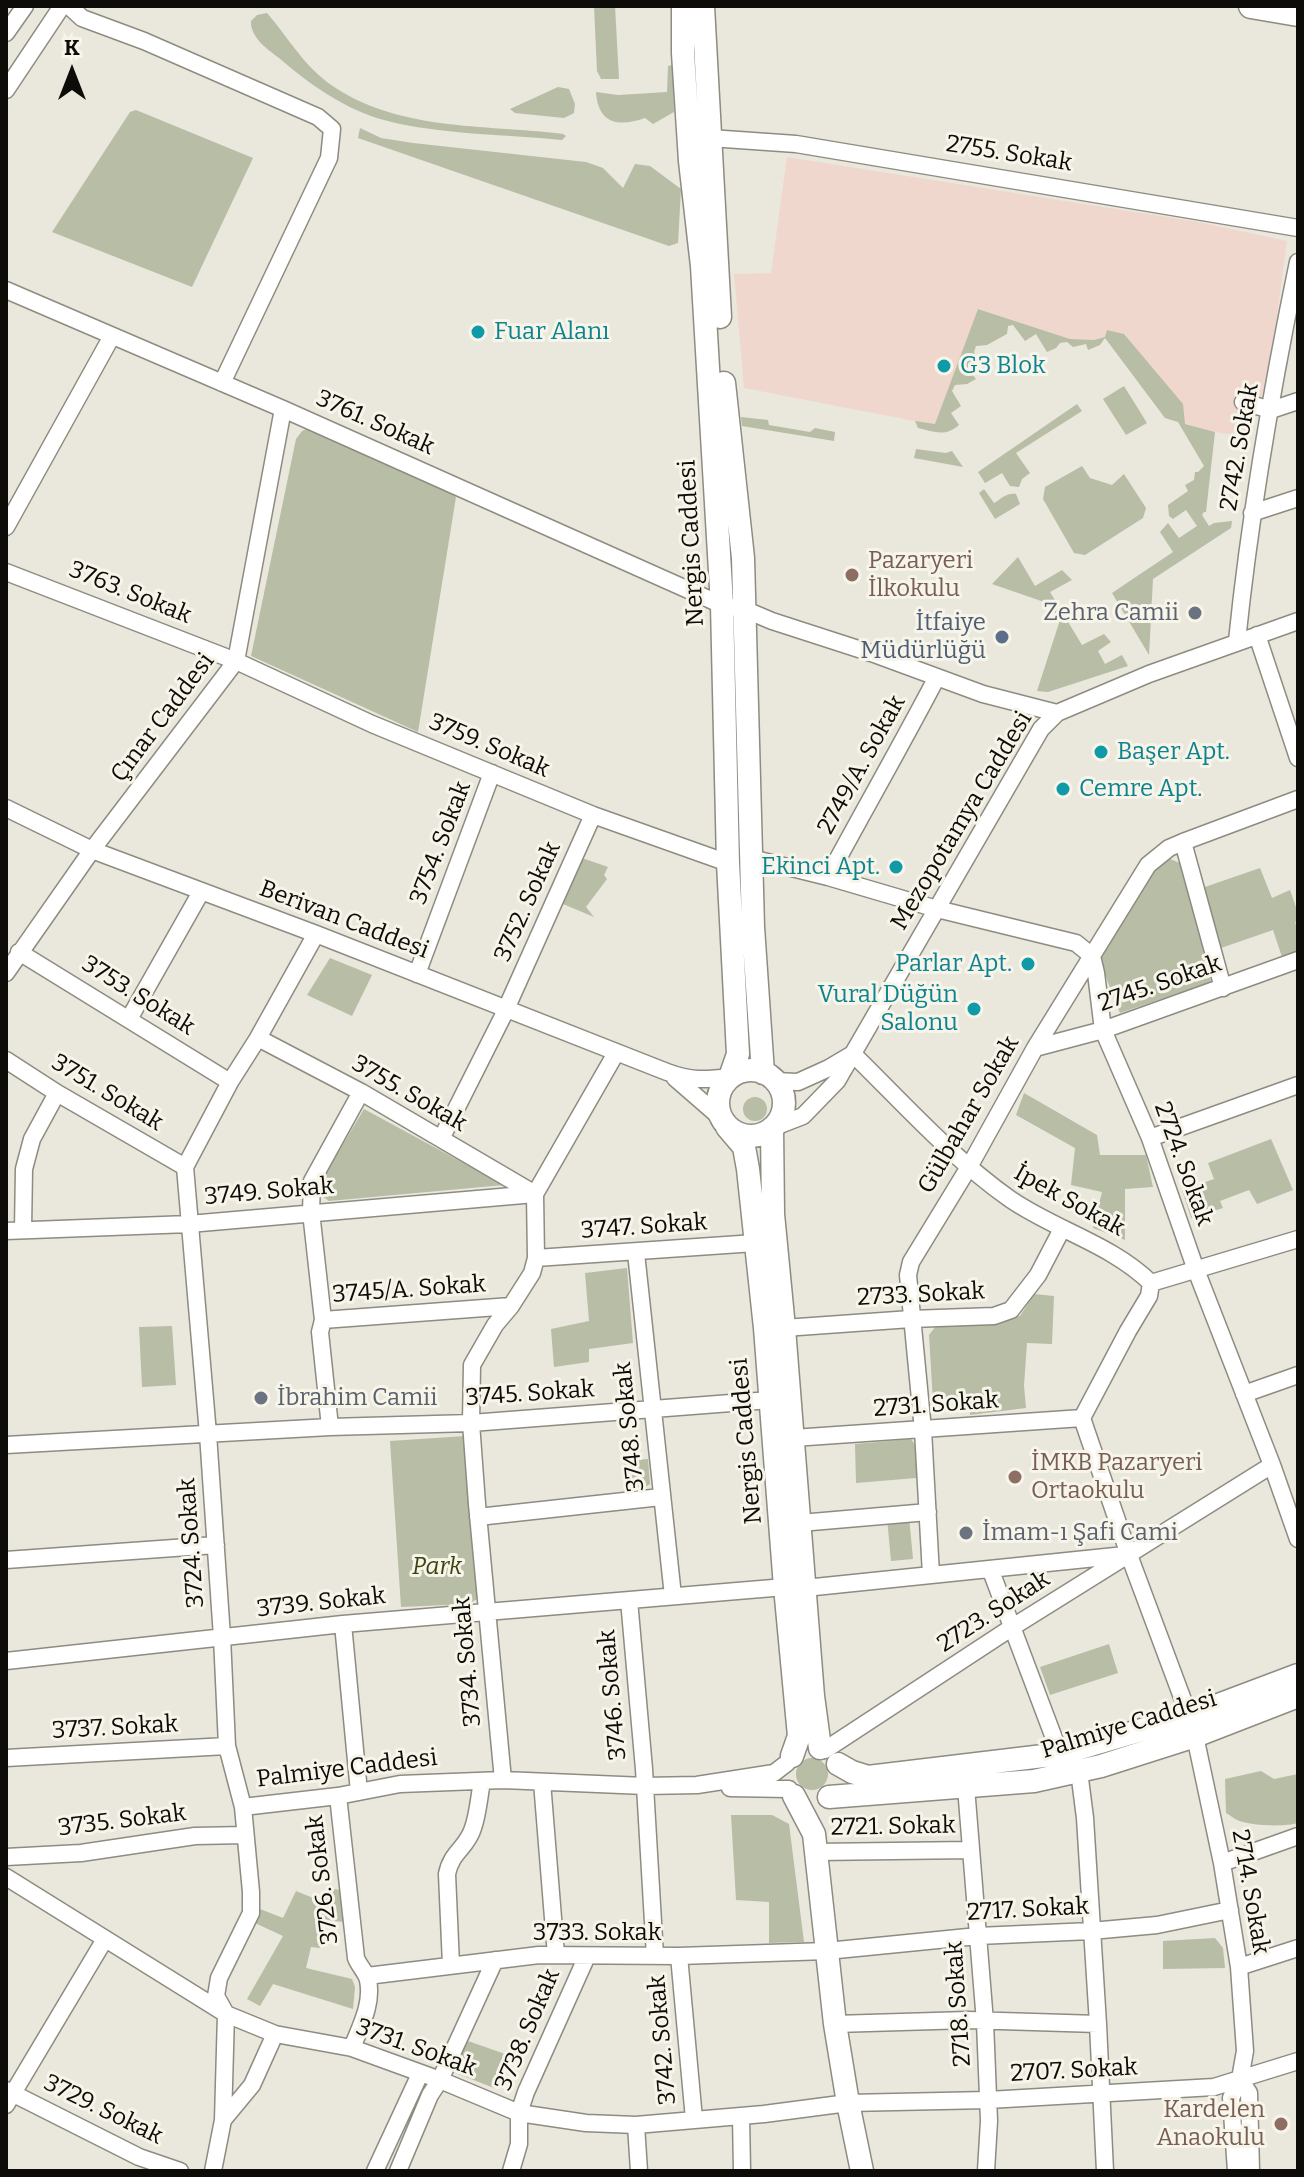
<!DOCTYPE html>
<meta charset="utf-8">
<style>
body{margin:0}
#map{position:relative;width:1304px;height:2177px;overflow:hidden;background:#eae7dc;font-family:Bitter,serif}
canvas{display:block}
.frame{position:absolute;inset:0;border:8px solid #0d0c09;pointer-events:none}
.north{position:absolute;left:32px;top:32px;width:80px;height:80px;-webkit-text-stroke:6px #f7f4e9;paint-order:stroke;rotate:0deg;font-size:22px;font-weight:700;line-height:32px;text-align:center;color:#0d0c09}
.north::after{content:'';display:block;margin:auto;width:28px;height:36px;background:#0d0c09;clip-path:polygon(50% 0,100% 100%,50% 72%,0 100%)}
</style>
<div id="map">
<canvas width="1304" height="2177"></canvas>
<div class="frame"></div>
<div class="north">K</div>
</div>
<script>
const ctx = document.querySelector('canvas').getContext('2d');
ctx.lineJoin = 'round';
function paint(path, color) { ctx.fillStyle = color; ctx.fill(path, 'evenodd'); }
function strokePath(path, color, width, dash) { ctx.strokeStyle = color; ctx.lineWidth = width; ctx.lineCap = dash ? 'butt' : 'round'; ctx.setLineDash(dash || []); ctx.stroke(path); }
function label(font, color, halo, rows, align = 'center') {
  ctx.font = font + ' Bitter,serif'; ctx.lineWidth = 6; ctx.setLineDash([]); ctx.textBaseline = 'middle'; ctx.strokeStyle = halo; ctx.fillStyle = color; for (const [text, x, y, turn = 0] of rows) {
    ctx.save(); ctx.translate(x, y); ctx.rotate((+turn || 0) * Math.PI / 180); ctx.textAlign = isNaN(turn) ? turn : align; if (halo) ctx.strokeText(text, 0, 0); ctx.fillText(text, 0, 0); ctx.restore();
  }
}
const commercial = new Path2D(`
 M787 157 1198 222 1287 241 1276 324 1263 392 1248 437 1215 432 1165 418 1105 337 1094 340 1070 339 979 309 935 425 744 388 734 274 771 273Z`);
const green = new Path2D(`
 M594 6H615L619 79H601L597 71Z
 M267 13C287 36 302 63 327 82 395 132 483 124 563 134L566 136 562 140C504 134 440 135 384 120 346 110 309 84 279 58 267 49 250 37 251 21L257 15Z
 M673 65 674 112 653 124 645 118C620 127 598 125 596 92L618 95 667 92 668 66Z
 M558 87 569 89 575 104 574 113 564 118 515 113 510 109Z
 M136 110 253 158 192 287 52 232 130 112Z
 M360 128 381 138 413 143 586 162 603 168 623 188 635 164 650 166 681 189 678 243 669 246 358 138Z
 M978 309 1070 339 1094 340 1105 337 1107 330 1124 334 1183 404 1185 424 1215 432 1206 512H1204L1202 515 1209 526 1214 523 1232 521 1231 528 1153 579 1149 655 1112 593 1173 552 1160 532 1168 523 1179 538 1197 526 1186 510 1173 519 1169 516 1168 505 1188 491 1185 485 1194 480 1195 472H1198L1204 466 1178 422 1165 418 1105 338 1100 345 1088 350 1086 344 1073 347 1067 342 1060 343 1056 348 1047 352 1036 334 1025 341 1013 325 1008 326 1007 334 987 345 976 346 974 352 978 361 967 368 976 379 967 384 955 385 952 391 961 406 951 413 959 425C946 437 934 432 918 428L915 421 935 424Z
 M1124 386 1147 423 1126 435 1103 399Z
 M1077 404 1082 411 1016 453 1030 473 1022 479 1019 487 1010 486 1002 473 985 483 978 472Z
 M741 417 768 420 769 425 810 432 815 428 835 432 834 441 742 426Z
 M308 428 451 492 456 497 418 732 251 656 296 439 302 431Z
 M916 449 946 453 952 451 963 467 914 458Z
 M1082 466 1090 478 1112 485 1124 474 1146 508 1143 518 1085 555 1074 553 1043 499 1045 487Z
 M984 489 994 503C1001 499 1007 492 1016 494L1020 504 995 519 979 493Z
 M1018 557 1035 586 1062 570 1072 580 1050 592 1082 645 1104 634 1111 642 1098 651 1105 664 1122 655 1128 666 1048 692 1037 691 1060 620 1047 603 992 584Z
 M582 858 608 867 604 875 607 879 586 907 594 917 563 904Z
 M1168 858 1182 864 1211 982 1120 1013 1100 962 1104 950 1155 870Z
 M1260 868 1272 898 1290 890 1298 913V921L1295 922 1298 931V951L1282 957 1273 930 1221 948 1202 888Z
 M330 958 372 975 352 1016 307 995Z
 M1024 1093 1097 1135 1100 1155H1146L1153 1187 1125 1189V1240L1093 1228 1102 1192 1071 1185 1075 1148 1016 1115Z
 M743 1109a12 12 0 1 1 24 0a12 12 0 1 1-24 0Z
 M364 1109 504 1185 329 1201 321 1195 318 1186Z
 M1271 1139 1293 1190 1257 1204 1249 1190 1220 1201 1223 1208 1191 1218 1182 1190 1214 1179 1208 1163Z
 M627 1268 633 1343 589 1349V1362L554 1367 551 1329 589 1321 585 1273Z
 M1034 1294 1054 1296 1052 1344 1027 1343 1024 1386 1026 1408 970 1415 969 1397 933 1402 929 1335 936 1326 1020 1316Z
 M172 1326 176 1385 142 1387 139 1327Z
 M466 1436 479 1598 468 1604 401 1607 390 1441Z
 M911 1439 916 1446V1478L856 1483 855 1444Z
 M648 1459 650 1484 644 1488 627 1490 624 1461Z
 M909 1517 913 1559 891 1561 887 1518Z
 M1109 1644 1118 1673 1050 1695 1040 1667Z
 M796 1774a16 16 0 1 1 32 0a16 16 0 1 1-32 0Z
 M1261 1771 1274 1779 1298 1774V1823C1285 1827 1250 1826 1237 1820 1233 1818 1230 1815 1226 1813L1225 1779Z
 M731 1815H772L789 1824 804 1942 769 1943V1902L736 1900Z
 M332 1889 341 1890 344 1922 324 1920 320 1948 311 1947 306 1968 352 1979 355 1987 353 2009 273 1984 260 2006 247 1999 283 1936 255 1923 260 1909 283 1918 296 1891 318 1900H325Z
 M1215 1938 1223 1948 1225 1968 1163 1969V1941Z
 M468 2041 508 2055 494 2088 453 2072V2068Z`);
const minor = new Path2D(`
 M69 6 82 18 144 41 318 117 332 129 329 158 222 383
 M6 33 25 6
 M6 90 62 6
 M710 138 796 144 1298 228
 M6 290 283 409 722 605 746 610 772 621 877 655 983 694 1057 713
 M1243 402 1271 410 1298 401
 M1252 513 1298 498
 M6 527 112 336
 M6 572 236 661 372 724 593 815 728 863
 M1257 635 1298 758
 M1237 641C1250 514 1272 387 1298 262
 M6 808 92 850 316 934 667 1072C691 1081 705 1080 730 1077
 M1183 842 1223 988
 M751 858 828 877 937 909 1076 943 1092 956 1096 973 1103 1030 1150 1138 1196 1270 1272 1465 1298 1539
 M828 877C864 810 902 744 937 677
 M19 952 230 1082
 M6 973 92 850 236 661 283 409
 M417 974 492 773
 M129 1019 201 892
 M258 1038 361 1092 535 1194
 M1035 1048 1103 1030 1298 960
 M853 1054C903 1103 952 1158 1010 1199 1055 1230 1111 1244 1151 1283L1298 1239
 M6 1060 57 1093 185 1167
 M675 1078 721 1118
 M774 1081 798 1082 829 1068 851 1055
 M772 1128 803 1116 837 1081 1041 729 1057 713 1149 674 1298 621
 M1150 1138 1298 1085
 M441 1139 502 1018 593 815
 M23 1230 24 1169 32 1139 57 1093
 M6 1231 189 1224 535 1194
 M636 1253 673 1596
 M536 1258 755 1243
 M1151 1283 1149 1296 1128 1331 1082 1418 1129 1555 1189 1716 1195 1736 1222 1863 1239 1967 1245 2051 1240 2079 1231 2098 1236 2171
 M323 1320 311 1212 312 1181 361 1092
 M784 1328 911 1319 994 1316 1011 1310 1038 1275 1062 1229
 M1244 1394 1298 1375
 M330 1427 320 1332 323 1320 511 1306
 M793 1438 1082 1418
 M6 1445 330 1427 471 1423 770 1400
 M478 1517 661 1497
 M800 1523 928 1512
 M6 1560 216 1545
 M991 1571 1060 1754
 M931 1575 923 1430 908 1275 911 1262 969 1167 1035 1048 1148 865 1169 848 1183 842 1298 799
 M805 1588 1125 1555
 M629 1600 644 1769 655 1956
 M343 1624 359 1792
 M6 1661 343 1624 785 1587
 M825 1750 1011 1628 1272 1465
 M6 1758 227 1746
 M1079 1771 1085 1818 1098 2024 1105 2171
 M503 1780 477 1504 471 1423 472 1365 495 1325 511 1306 532 1273 536 1258 535 1194 616 1053
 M542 1782 556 1955
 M966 1787 985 2022 989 2121 986 2171
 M730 1788 789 1789
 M338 1796 356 1958C359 1966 366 1972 368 1980 373 2004 360 2027 352 2048
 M243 1807 338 1796 400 1784 503 1780 645 1786 697 1785 774 1773 787 1763
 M816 1852 971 1850
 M6 1857 81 1853 195 1836 245 1835
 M1222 1863 1298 1836
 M6 1877 226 2014 275 2034 352 2048 440 2080 519 2113 586 2123 636 2125 764 2114 848 2103 988 2100 1214 2087 1298 2061
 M679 1956 694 2119
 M451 1965 447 1874C451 1852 467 1848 473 1828 478 1814 479 1797 482 1782
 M1239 1967 1298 1948
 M367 1976 539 1955 679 1956 827 1951 978 1936 1091 1931 1157 1925 1230 1910
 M835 2024 968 2020 1098 2024
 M1240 2079 1249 2093 1251 2171
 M6 2090 139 2157 180 2171
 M6 2105 105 1939
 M741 2116 742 2171
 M223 2120 252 2085 275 2034
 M636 2125 639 2171
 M213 2171 223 2120 226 2014 216 1996 219 1978 251 1913V1892L243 1807 227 1746 222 1637 208 1434 185 1167 230 1082 258 1038 316 934
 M375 2171 420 2074
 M398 2171 430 2095 440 2080 495 1960
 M511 2171 519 2144V2113L526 2092 587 1956`);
const major = new Path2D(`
 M683 6V53L690 161 702 266 722 605 728 863 738 1054 730 1077
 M703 6 720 317
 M724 383 743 558 753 927 763 1073
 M718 1103a33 33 0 1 1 66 0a33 33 0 1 1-66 0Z
 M727 1127 744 1147 748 1169 765 1328 785 1587 799 1736 792 1756
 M772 1128 773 1214 784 1328 813 1696 820 1748
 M838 1764 852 1772 868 1777 1060 1754 1189 1716 1298 1675
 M794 1796 814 1834 835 2024 848 2103 862 2171
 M829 1797 1034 1781 1101 1766 1195 1736 1298 1696`);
const highway = new Path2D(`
 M1251 6 1298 14`);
const markers = [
 [478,332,8,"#0f9aa8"],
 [944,366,8,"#0f9aa8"],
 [852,575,8,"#8d6e63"],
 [1195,613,8,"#6b7280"],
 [1002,637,8,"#5c6f8a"],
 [1101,752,8,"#0f9aa8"],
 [1063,789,8,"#0f9aa8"],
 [896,867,8,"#0f9aa8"],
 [1028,964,8,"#0f9aa8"],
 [974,1009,8,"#0f9aa8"],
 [261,1398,8,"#6b7280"],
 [1015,1477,8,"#8d6e63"],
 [966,1533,8,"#6b7280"],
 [1281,2124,8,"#8d6e63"]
];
const streetNames = [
 ["2755. Sokak",1009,154,9],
 ["3761. Sokak",375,423,24],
 ["2742. Sokak",1240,447,-80],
 ["Nergis Caddesi",692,543,-93],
 ["3763. Sokak",130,593,22],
 ["Çınar Caddesi",163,718,-53],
 ["3759. Sokak",489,746,23],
 ["2749/A. Sokak",862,765,-61],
 ["Mezopotamya Caddesi",962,821,-59],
 ["3754. Sokak",441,843,-69],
 ["3752. Sokak",528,902,-66],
 ["Berivan Caddesi",344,920,21],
 ["2745. Sokak",1160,984,-19],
 ["3753. Sokak",138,996,32],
 ["3751. Sokak",107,1093,31],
 ["3755. Sokak",409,1094,30],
 ["Gülbahar Sokak",969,1115,-60],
 ["2724. Sokak",1183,1164,70],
 ["3749. Sokak",269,1192,-5],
 ["İpek Sokak",1069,1201,29],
 ["3747. Sokak",644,1227,-4],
 ["3745/A. Sokak",409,1290,-4],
 ["2733. Sokak",921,1295,-3],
 ["3745. Sokak",530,1394,-4],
 ["2731. Sokak",936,1405,-4],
 ["3748. Sokak",630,1427,-96],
 ["Nergis Caddesi",747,1441,-95],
 ["3724. Sokak",192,1543,-94],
 ["3739. Sokak",321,1603,-6],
 ["2723. Sokak",994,1612,-33],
 ["3734. Sokak",468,1662,-95],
 ["3746. Sokak",613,1695,-95],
 ["Palmiye Caddesi",1129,1725,-17],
 ["3737. Sokak",115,1728,-3],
 ["Palmiye Caddesi",347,1769,-7],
 ["3735. Sokak",122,1821,-7],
 ["2721. Sokak",893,1827,-1],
 ["3726. Sokak",323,1880,-97],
 ["2714. Sokak",1250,1892,80],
 ["2717. Sokak",1028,1910,-3],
 ["3733. Sokak",597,1933],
 ["2718. Sokak",959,2004,-94],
 ["3738. Sokak",528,2030,-67],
 ["3742. Sokak",663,2040,-95],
 ["3731. Sokak",416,2048,20],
 ["2707. Sokak",1074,2071,-3],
 ["3729. Sokak",103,2110,26]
];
const cultureNames = [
 ["Fuar Alanı",494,332],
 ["G3 Blok",960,366],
 ["Başer Apt.",1117,752],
 ["Cemre Apt.",1079,789],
 ["Ekinci Apt.",880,867,"right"],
 ["Parlar Apt.",1012,964,"right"],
 ["Vural Düğün",958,995,"right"],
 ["Salonu",958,1023,"right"]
];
const educationNames = [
 ["Pazaryeri",868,561],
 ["İlkokulu",868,589],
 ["İMKB Pazaryeri",1031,1463],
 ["Ortaokulu",1031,1491],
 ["Kardelen",1265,2110,"right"],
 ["Anaokulu",1265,2138,"right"]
];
const worshipNames = [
 ["Zehra Camii",1179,613,"right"],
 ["İbrahim Camii",277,1398],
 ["İmam-ı Şafi Cami",982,1533]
];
const serviceNames = [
 ["İtfaiye",986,623],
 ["Müdürlüğü",986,651]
];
const parkNames = [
 ["Park",437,1567]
];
paint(commercial, '#f0d7ce');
paint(green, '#b8bda6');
strokePath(minor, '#8e8b81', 19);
strokePath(major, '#8e8b81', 25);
strokePath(highway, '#8e8b81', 27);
strokePath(minor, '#fff', 16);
strokePath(major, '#fff', 22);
strokePath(highway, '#fff', 24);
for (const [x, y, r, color] of markers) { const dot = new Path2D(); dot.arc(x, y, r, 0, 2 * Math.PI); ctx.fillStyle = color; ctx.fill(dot); strokePath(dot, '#f7f4e9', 3); }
label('24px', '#0d0c09', '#f7f4e9', streetNames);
label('24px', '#0d838f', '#f7f4e9', cultureNames, 'left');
label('24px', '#785e54', '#f7f4e9', educationNames, 'left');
label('24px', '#5b616d', '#f7f4e9', worshipNames, 'left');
label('24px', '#4e5e75', '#f7f4e9', serviceNames, 'right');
label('italic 24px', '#3d430c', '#f7f4e9', parkNames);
</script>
